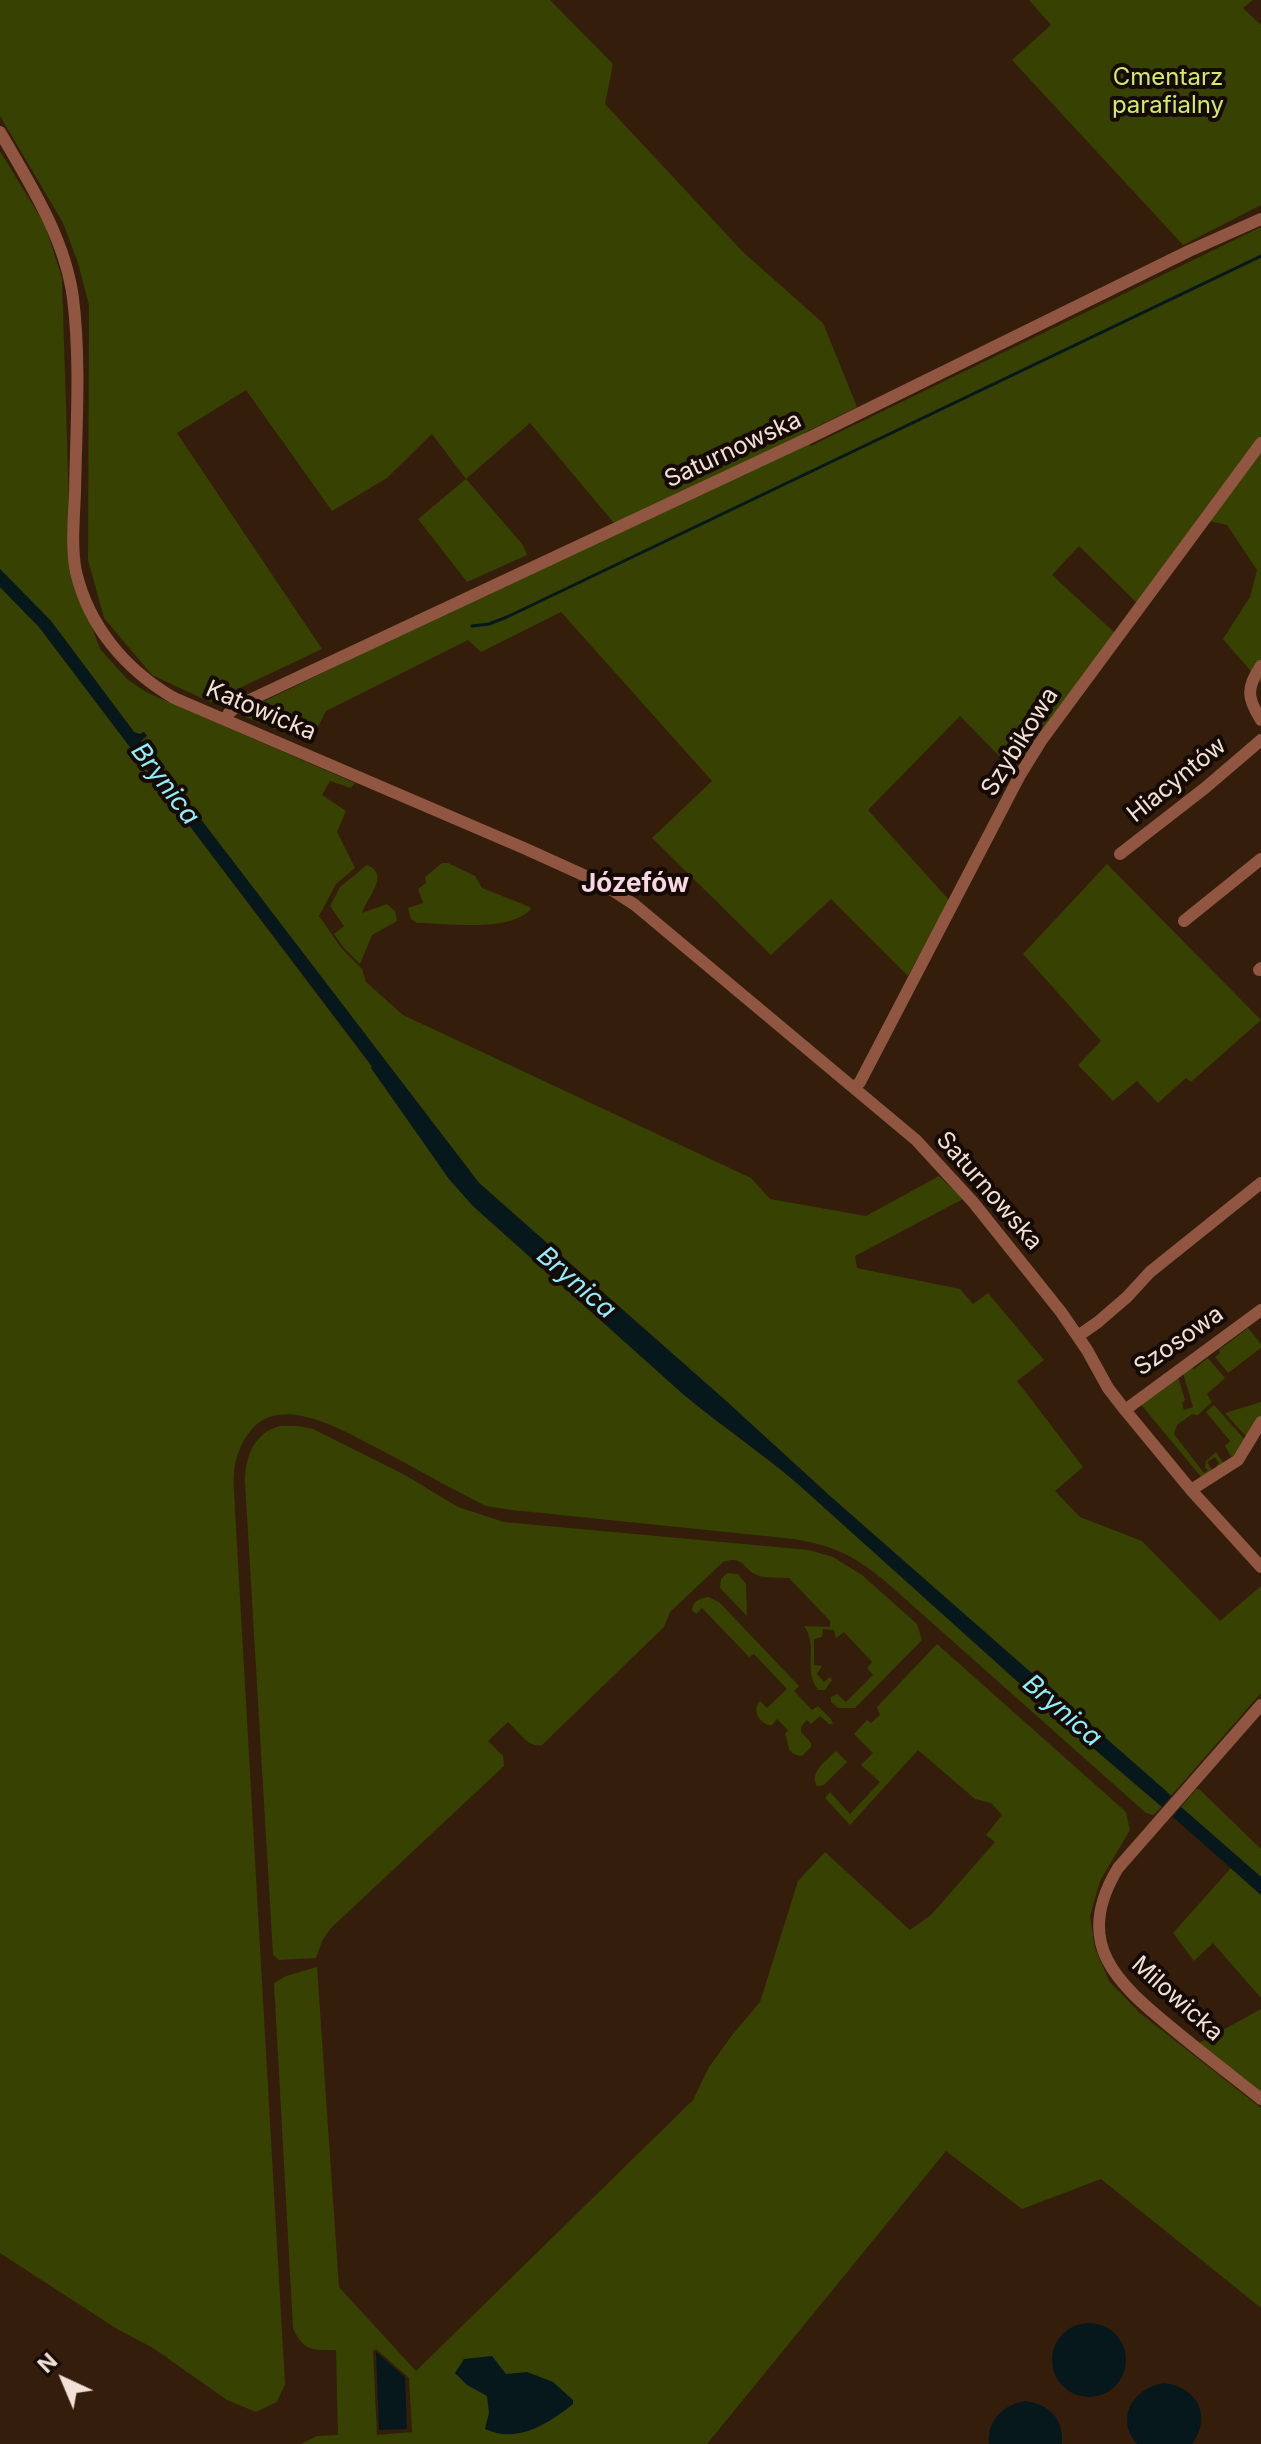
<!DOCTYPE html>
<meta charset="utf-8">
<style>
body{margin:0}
#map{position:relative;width:1261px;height:2444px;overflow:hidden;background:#351d0c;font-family:Inter,sans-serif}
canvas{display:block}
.north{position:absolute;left:24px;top:2340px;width:80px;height:80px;-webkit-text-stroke:6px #150a04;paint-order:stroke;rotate:316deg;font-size:22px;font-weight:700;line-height:32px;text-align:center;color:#f2e1d7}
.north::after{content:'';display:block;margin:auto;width:28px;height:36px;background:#f2e1d7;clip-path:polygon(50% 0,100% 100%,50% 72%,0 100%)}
</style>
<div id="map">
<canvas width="1261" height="2444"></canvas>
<div class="north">N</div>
</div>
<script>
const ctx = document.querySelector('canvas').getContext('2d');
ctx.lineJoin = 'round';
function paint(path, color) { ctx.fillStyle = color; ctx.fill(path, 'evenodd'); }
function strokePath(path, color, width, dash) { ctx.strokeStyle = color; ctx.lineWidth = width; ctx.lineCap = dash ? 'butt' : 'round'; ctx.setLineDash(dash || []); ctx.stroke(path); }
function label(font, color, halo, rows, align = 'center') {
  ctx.font = font + ' Inter,sans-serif'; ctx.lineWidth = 8; ctx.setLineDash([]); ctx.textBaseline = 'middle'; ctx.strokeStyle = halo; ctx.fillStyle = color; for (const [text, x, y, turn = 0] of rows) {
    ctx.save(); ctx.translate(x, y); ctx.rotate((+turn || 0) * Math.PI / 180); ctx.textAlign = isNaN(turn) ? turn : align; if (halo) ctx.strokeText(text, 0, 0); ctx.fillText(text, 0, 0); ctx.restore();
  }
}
const green = new Path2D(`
 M0 0H550L613 64 605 104 743 252 823 323 857 407 804 433 811 446 1261 227V683L1223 639 1250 597 1257 570 1227 525 1200 519 1137 603 1079 546 1052 575 1115 633 1029 748 1015 772 960 716 868 810 949 900 908 976 831 899 771 955 652 838 712 781 561 612 481 652 468 640 326 711 310 743 245 717 243 713 246 710 343 663 614 523 530 423 466 479 523 545 527 555 467 582 418 519 466 479 432 434 387 478 332 511 246 390 177 433 322 649 210 702 152 675 104 618 88 560 89 305 78 263 63 223 0 116Z
 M1029 0H1253L1243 8 1261 25V205L1183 245 1012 60 1051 25Z
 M0 151 45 225 62 278 71 569 100 649 127 679 146 692 355 783 351 788 330 781 322 795 346 811 337 832 355 868 336 884 319 916 342 949 362 969 366 982 403 1015 751 1178 770 1199 866 1216 939 1176 963 1199 855 1256 857 1268 960 1289 973 1304 988 1293 1044 1360 1017 1381 1083 1467 1055 1491 1080 1517 1142 1541 1220 1621 1261 1586V1693L1171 1796 831 1497 725 1400 479 1183 140 740 146 736 143 732 140 735 134 732 51 621 0 569Z
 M0 587 39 627 372 1067V1068L449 1179 473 1206 683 1394C721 1426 761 1452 798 1484L1057 1717 1162 1807 1153 1815 1146 1813 885 1581C851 1554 837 1547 794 1539L512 1510 486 1506C449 1488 414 1467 377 1448 345 1432 284 1394 253 1428 242 1440 235 1457 234 1473 233 1485 235 1498 235 1510L285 2384 277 2402 256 2412 227 2400 153 2348 117 2329 0 2253Z
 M442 863H448L475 876 482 888 530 907 531 909C509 933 448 923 417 923L411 919 408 908 423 903 418 889 426 883 425 877Z
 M1107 864 1261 1020 1191 1082 1186 1078 1158 1103 1137 1081 1113 1101 1078 1065 1101 1041 1023 954Z
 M367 865C391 875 367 897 362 913L387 904 395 911 397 921 372 935 360 964 344 948 334 934 344 926 330 906 340 887Z
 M1248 1328 1261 1344V1348L1228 1373 1215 1357 1220 1353 1219 1350Z
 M1208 1358 1225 1378 1207 1394 1212 1402 1198 1415 1192 1414 1177 1425 1174 1434 1204 1473 1208 1470 1205 1467 1206 1461 1216 1452 1224 1464 1218 1468 1216 1466 1219 1463 1215 1457 1207 1462 1212 1470 1202 1478 1138 1401 1178 1377 1185 1400 1182 1403 1184 1410 1193 1407 1183 1373 1191 1366 1194 1369Z
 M1261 1402V1416L1249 1440 1225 1413Z
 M1214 1405 1247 1442 1240 1452 1231 1457 1225 1446 1230 1441 1206 1412Z
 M279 1426H298L313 1429 405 1475 458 1507 504 1522 809 1550 833 1557 862 1575 917 1624 922 1640 855 1708H838L831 1702V1697L837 1694 846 1702 873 1675 867 1668 872 1662 844 1632 836 1638 834 1630 823 1629 822 1637 814 1639V1665L822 1666 817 1674 824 1682 830 1677 832 1680 825 1690H819C802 1673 819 1646 804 1626L830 1627V1621L789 1578C780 1577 766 1579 757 1575 742 1569 744 1555 723 1562L670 1612 664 1627 542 1745C527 1748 518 1730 508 1722L488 1741 503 1756 504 1766 331 1928 322 1941 316 1958 279 1960 273 1955 245 1482C245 1458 253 1434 279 1426Z
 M727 1573 738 1574 746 1584 747 1616 720 1588 721 1579Z
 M709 1597 720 1603 799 1686 794 1691 812 1710 818 1706 831 1719 833 1724H829L820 1716 811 1724 807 1720 801 1727V1732L811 1743V1747L802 1756C785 1754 790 1745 785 1734L788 1730 777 1719 772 1725H768C758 1720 752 1711 760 1701L767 1708 787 1689 754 1654 749 1657 702 1608 696 1614 692 1610C692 1601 701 1598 709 1597Z
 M937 1644 1126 1812 1130 1830 1100 1881 1090 1916 1095 1948 1109 1981 1140 2013 1261 2108V2308L1101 2179 1022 2209 946 2151 707 2444H301L317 2436 338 2435 336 2350C314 2350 303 2352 293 2328L274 1983 286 1976 317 1967 339 2287 416 2371 693 2100 709 2067 733 2034 760 2002 798 1881 825 1852 910 1930 931 1915 995 1842 986 1835 1002 1815 991 1803 975 1799 918 1750 850 1825 825 1798 830 1792 850 1814 880 1782 861 1765 873 1753 854 1734 867 1720 871 1723 880 1715 877 1707ZM376 2349 409 2378 412 2432 377 2435 373 2351Z
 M836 1751 847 1762 824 1785 817 1786C809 1772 826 1761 836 1751Z
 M1196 1789H1199L1261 1849V1877L1181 1807Z
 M1231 1868 1261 1895V1998L1213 1943 1194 1961 1173 1933Z
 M1261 2009V2092L1199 2043Z`);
const water = new Path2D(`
 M0 569 51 621 134 732 140 734 144 732 147 736 141 741 479 1183 725 1400 831 1497 1165 1790 1171 1796 1162 1807 1057 1717 798 1484C761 1452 721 1426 683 1394L473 1206 449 1179 371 1068 372 1066 39 627 0 587Z
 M1181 1807 1261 1877V1895L1173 1817Z
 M1052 2360a37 37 0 1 1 74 0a37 37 0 1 1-74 0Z
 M376 2352 405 2377 407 2429 379 2430Z
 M492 2356 506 2374 527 2372 553 2382 573 2400V2404C548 2424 517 2444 485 2429L489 2413 487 2396 467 2385 455 2373 464 2359Z
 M1164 2383C1197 2387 1213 2416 1192 2444H1137C1115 2418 1133 2388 1164 2383Z
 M1025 2401C1049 2404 1064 2419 1062 2444H989C987 2420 1003 2405 1025 2401Z`);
const stream = new Path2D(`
 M472 626 489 624 507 617 1261 256`);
const minor = new Path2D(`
 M0 132C30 184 65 238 73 298 81 362 76 429 75 493 74 518 71 547 76 572 89 627 126 670 174 698L526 849 601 883 635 905 916 1140 973 1202 1061 1312 1087 1350 1108 1388 1125 1410 1191 1490 1261 1567
 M1261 666C1246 688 1247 698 1261 720
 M226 719 229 713 237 706 813 436 1189 251 1261 219
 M1120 854 1205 788 1261 740
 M1184 921 1261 859
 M1259 970 1261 968
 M854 1088 860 1082 1020 775 1041 741 1261 443
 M1078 1336 1098 1322 1127 1297 1150 1272 1261 1183
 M1125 1410 1261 1310
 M1191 1490 1238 1460 1261 1422
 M1261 1705 1118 1868C1072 1944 1117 1983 1173 2029 1202 2053 1232 2076 1261 2099`);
const parkNames = [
 ["Cmentarz",1168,78],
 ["parafialny",1168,106]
];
const streetNames = [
 ["Saturnowska",733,450,-25],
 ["Katowicka",261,711,23],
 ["Szybikowa",1020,742,-58],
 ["Hiacyntów",1177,780,-39],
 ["Saturnowska",989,1191,49],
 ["Szosowa",1179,1341,-35],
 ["Milowicka",1177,1999,42]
];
const waterNames = [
 ["Brynica",165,784,53],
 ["Brynica",576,1283,41],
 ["Brynica",1062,1711,41]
];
const neighbourhoodNames = [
 ["Józefów",635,884]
];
paint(green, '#374101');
paint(water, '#06181b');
strokePath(stream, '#06181b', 3);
strokePath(minor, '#905641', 12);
label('24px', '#d1eb6a', '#150a04', parkNames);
label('24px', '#f2e1d7', '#150a04', streetNames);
label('italic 26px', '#8eeffe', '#150a04', waterNames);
label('bold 26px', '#f8d7e4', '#150a04', neighbourhoodNames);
</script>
